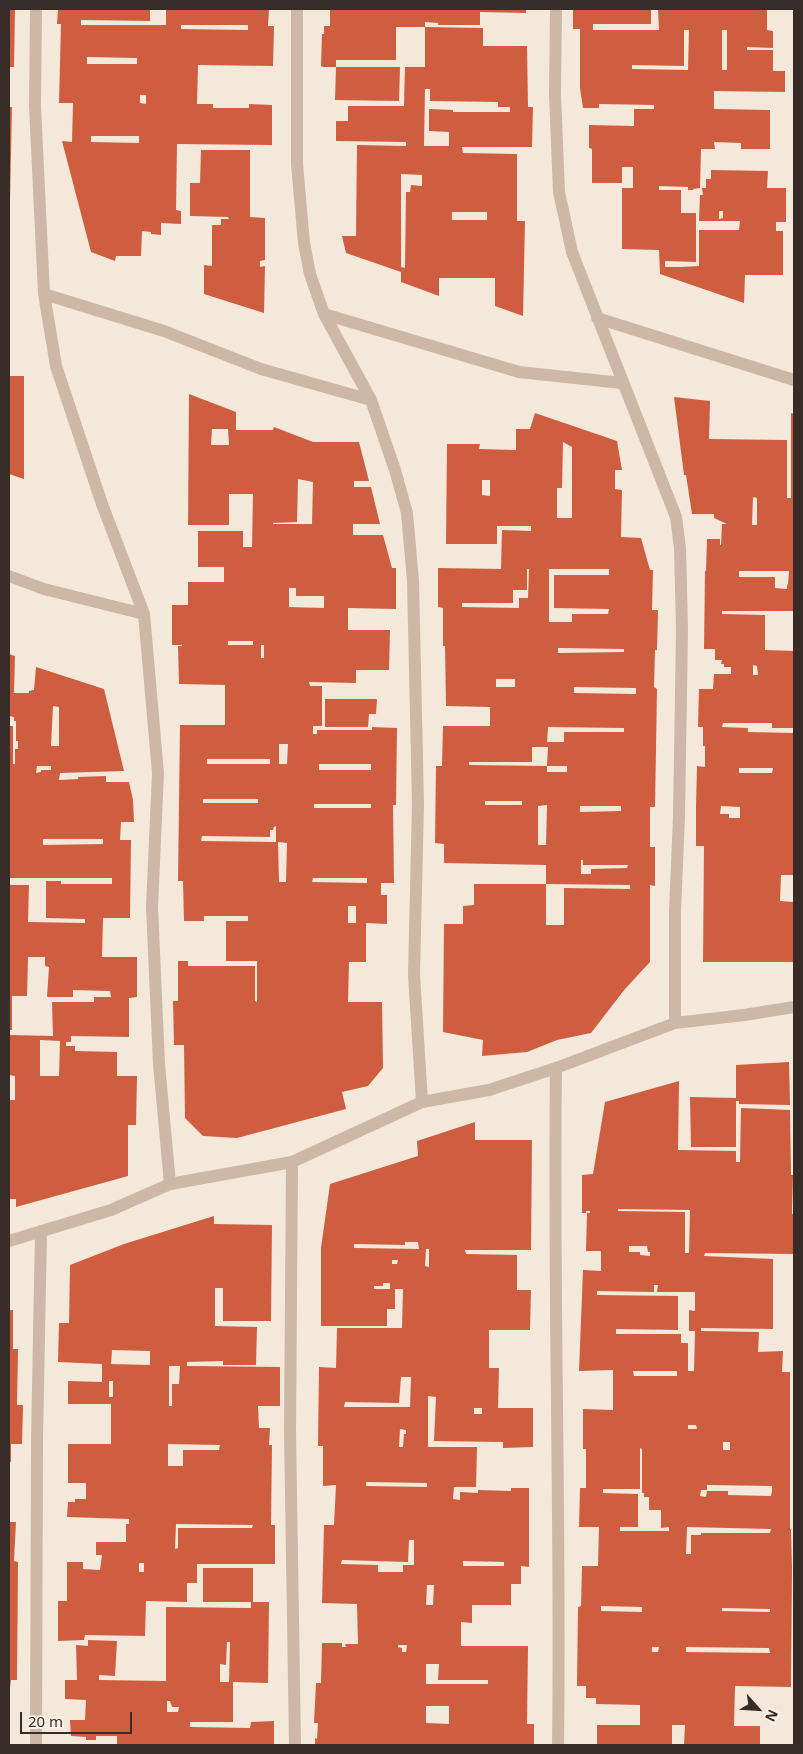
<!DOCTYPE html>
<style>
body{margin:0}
#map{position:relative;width:803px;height:1754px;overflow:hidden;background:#f4e8db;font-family:"Noto Sans",sans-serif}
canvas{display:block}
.frame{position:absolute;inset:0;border:10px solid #382c28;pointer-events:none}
.north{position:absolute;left:733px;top:1684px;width:50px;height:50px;-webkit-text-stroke:4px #fbf2e8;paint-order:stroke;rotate:116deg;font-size:14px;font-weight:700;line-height:20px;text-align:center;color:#382c28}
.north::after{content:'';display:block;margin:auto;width:18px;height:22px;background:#382c28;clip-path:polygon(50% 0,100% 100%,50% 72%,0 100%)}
.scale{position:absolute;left:20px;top:1712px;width:112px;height:22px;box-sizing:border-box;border:2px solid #382c28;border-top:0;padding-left:6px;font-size:15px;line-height:18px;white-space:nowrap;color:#382c28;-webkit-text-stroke:4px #fbf2e8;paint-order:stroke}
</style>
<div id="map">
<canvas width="803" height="1754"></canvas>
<div class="frame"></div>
<div class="north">N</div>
<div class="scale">20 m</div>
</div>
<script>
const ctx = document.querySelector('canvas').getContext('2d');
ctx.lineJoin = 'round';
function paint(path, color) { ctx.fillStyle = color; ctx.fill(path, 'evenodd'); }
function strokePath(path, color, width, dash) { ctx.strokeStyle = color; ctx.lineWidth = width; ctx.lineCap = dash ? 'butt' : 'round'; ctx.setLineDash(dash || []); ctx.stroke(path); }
const building = new Path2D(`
 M9 9H15L14 67H9Z
 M58 9H150V21L81 20V25H166V9H269L268 26H274L273 66 198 65 197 104H213V108H249V104L272 105V145L177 144 176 210 181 211V224L161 223V235L151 234V232L142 231 141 256H116L115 261 91 252 62 141 72 142 73 103H59L61 24H57ZM181 25H248V30L181 29ZM87 57 137 58V64H87ZM140 95H146V104L140 103ZM91 136H139V143L91 142Z
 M330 9H526V13L480 12V25H438V23L425 22V27H396V60H336V67H323L321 66 322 34H324V26H330Z
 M573 9H651V24H593V30H659L658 9H767V30L773 31V48L747 47V50H773V71H785V92L714 91V109L770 110V149H741V143L714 142 715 149H701L700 188 693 189V190H688V187L659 186V190H681V213H696V262L665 261V267H681L699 266V230H739L740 221H699L700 195H703L702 188H706V179H711V170L768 171 767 188H786V222H776V231H783V275H745L744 303 660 274 659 250 622 249V188H633V167H622V183H592V149L589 148V125L634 126V109H654V105L599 104V108H583L580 88V29H573ZM684 30H689L688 70 632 69V65L684 66ZM722 30H727V70H722ZM719 211H723V218L719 219Z
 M425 27 483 28V46H527L528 107H533L532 147H462L463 153 517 154V221H525L523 316 495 306V278H439V296L401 282V272L346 253 342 236H356L357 145 406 146V142L336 141V121H348V106H404L405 67H425ZM425 89H430V101L498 102V107H510V112H453V110L429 109V131L449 132V146H424ZM401 174 422 175V186L411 185 410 192H406L405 268 401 267ZM452 212H487V220H452Z
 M336 67H400L399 101 335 100Z
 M9 107H12L10 202H9Z
 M201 150H250V217L265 218V260L260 261V267L265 266 264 313 204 294V265L212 266V225H221V219H229L228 217 190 216V183H200Z
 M9 376H24V479L9 474Z
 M189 394 236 412V430H273L274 427 313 442H359L369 481H354V487H371L380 524H353V535H383L392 568H396V609L348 608V630H390L389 670H356V683L309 682 310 686H322V726H313V734H317V730H372V727L397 728 396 805H393L394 883H381V895H387V924L366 923V962H349L348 1002H382L383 1068 368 1086 342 1092 346 1109 237 1138 203 1136 185 1118 184 1045H174L173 1001H178V961H188V966H255V1001L257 1002V961H226V921H248V916H204V921H184L183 881H178L180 725H225V685L179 684 178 646H182V645H172V605H188V582H224V567H198V531H243V547H252L253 494H229V525H188ZM212 429H228L229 445H211ZM298 479 313 482 312 524H273V523L297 522ZM289 588H296V596H324V608L289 607ZM228 641H253V645H228ZM261 645H264V658H261ZM279 744H288L287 764H279ZM207 759H270V764H207ZM319 764H371V770H319ZM203 799H258V803H203ZM314 804H371V808H314ZM276 826V842L201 841 202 836 270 837V830H273L274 827ZM278 842 287 843 286 882H279ZM313 878H367V883L312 882ZM348 906H356V923H348Z
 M674 397 710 401 709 439 787 440V498H791V413L794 414V611H722V614L765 615V650L794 651V728H772V723H723L722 727 748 728V732L794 733V875H781L780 901 794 902V962H703L704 846H696V807L697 766 705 767V746H703V727H698L699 689H713L714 674H731V667H724V664H721L722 660H715V649H704L705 571H706L707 539H720V545H721L722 524H727L714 518V514H692L686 475H684ZM753 497 757 498V525H752ZM739 571H789L788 585 787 584V589L775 588V577H739ZM753 665 757 666 758 675H753ZM739 768H773L772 773H739ZM721 806 740 807V818H729V814H720Z
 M535 413 617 441 622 470H615V489L622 490 621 537 641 538 650 570H653L652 610H658L657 650H655L654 687 657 689 655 807H650V847H655V886L650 885V962L625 989 591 1033 557 1040 527 1052 482 1056 483 1040 443 1032 444 924H463V906L474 905V884H546V925H564V888L630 889V885L546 884V865L444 863V844L435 843 436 766H442L443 726H490V707L446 706 445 646H443V608L438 607V568L501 569 502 530 531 531V526H497V544H446L447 444H480L479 449 516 450V429H530ZM563 442 572 447V518H557V488H562ZM482 480H490V496L482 495ZM527 569H529L528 598H519V608L462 607V603H513V590H527ZM549 569H609V575H554V608L609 609 608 614H572V622H549ZM558 648 624 649V652L558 653ZM496 679H515V687H496ZM574 687 636 688V694L574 693ZM548 727 624 728V732H564V742H547ZM532 747H548L547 766H567V772H547V766L469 765V762H532ZM485 801H522V805H485ZM547 805 546 845H538V806ZM580 806H621V811L580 812ZM581 860H583V865H628L627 868 591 869V874H581Z
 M9 654 15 656 14 693H29V691L34 690 36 667 104 689 124 771 60 773 59 780 78 779V777L106 776V782H129L133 800 134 822H121L120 840H131L130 918H103L102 957H137V997L129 998V1037L71 1036V1042H66V1046H75V1051L117 1052V1076H137L136 1125H128V1176L16 1207V1199H9V1100H15V1076L9 1075V1035L53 1036 52 1002H94V997H111L110 991 73 990V997H47L49 967 45 966V957H28L27 996H12V1030H9V885H29L28 922 85 923V919L46 918V881H61V884H112V878H9V726H13V764H15V749H18V741H16V721H14V717L9 716ZM53 706 59 707V746H51ZM37 766H51V770H41V772L36 773ZM43 839H103V844L43 845ZM40 1040 60 1041 59 1076H40Z
 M325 699H377L376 714H369L368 727H325Z
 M789 1062 790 1105 739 1104V1101H736V1147H691L690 1097 736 1098V1065Z
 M679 1081 678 1150 736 1151V1162H740L741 1108 790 1110 791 1175H793L792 1214H794V1254L705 1253 704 1256 773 1259V1329L701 1328V1331L759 1332 758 1352 783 1351 782 1372H790V1529H791L792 1568 791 1687 735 1686 734 1726H760V1745H684L685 1725H672V1745H597V1725H640V1705L596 1704V1698H586V1686H577L578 1607 581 1606 582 1566H598L599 1527H579L580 1488H586V1449H583V1409L613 1410V1370L579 1371 583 1270 601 1271V1251H586L587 1213H590V1211H586V1213H582V1175L593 1174 605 1102ZM618 1209 690 1210 689 1253H685V1212L618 1211ZM629 1246H647L648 1252H650V1256L640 1255V1252H629ZM654 1285H658L657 1292H695V1311L689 1310V1331H695L694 1371H688V1343H681V1334H616V1329L678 1330V1296L597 1295V1291L654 1292ZM633 1371H677V1376H634ZM688 1425H696L697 1429H688ZM723 1442H730V1450H723ZM640 1448 642 1449V1493H644V1497H649V1510H661V1528L669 1527V1531H620V1527H638V1494L603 1493V1489H640ZM707 1485 772 1486V1491L771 1496 728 1495V1491H707L706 1497 700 1496 701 1490H707ZM687 1527 771 1529 770 1533H701V1535H691V1554H686ZM601 1606 642 1607V1612L601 1611ZM722 1608 770 1609V1612L722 1611ZM652 1647H659L658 1652H652ZM686 1647 769 1648 770 1653 686 1652Z
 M475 1122V1140H532L531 1250H465L466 1254 517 1255V1290H531L530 1330H489V1368H499L498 1408H533V1447L503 1448V1442L434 1441 436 1397 428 1396V1447H477L476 1487H454L453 1499 460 1500V1492L478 1493V1490L511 1491V1488H529V1567L521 1566V1584H511V1605H472V1623L461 1622V1646H528L527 1724H534V1745H315V1738L317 1739 318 1723H314L316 1683H321L322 1643H342V1647H346L345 1644H358L357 1604 322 1603 324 1525H334L336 1485 323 1486V1446H318L319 1367 336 1368 337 1328H402L403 1289H395V1309H387V1326H321V1248L330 1184 418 1156 417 1141ZM405 1242H418L419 1249 354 1248V1244L405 1245ZM426 1249H429V1267L425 1266ZM392 1260H398L397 1264H392ZM383 1283H390V1289H374V1286H383ZM401 1377H411L410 1407H344L345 1402 399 1403ZM474 1408H482V1414H474ZM400 1429 406 1430V1434H404L403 1447H399ZM366 1482 427 1483V1487L366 1486ZM409 1540H414V1565H403V1572H378V1565L341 1564 342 1560 408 1562ZM463 1561 504 1562V1566H463ZM427 1585H434L433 1605H426ZM398 1645H407L406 1652H402V1648L398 1647ZM426 1664H439L438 1680H488V1684H426ZM426 1706H449V1724L426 1723Z
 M214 1216V1224L272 1225 271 1321H223V1288H215V1326L257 1327 256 1365H223V1361L187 1362V1366L280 1367V1406H258L259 1428H270L269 1445H272L271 1525H275V1564H197V1583H187V1602L146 1601 145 1636 85 1635 84 1640 58 1641V1601H67V1562H83V1569L100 1570 102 1555H96V1542H126V1524H129V1519L67 1517 68 1502H75V1499H86V1483H68V1444H111V1404H68V1381L102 1382V1364L58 1362 59 1323H69L70 1265 124 1244ZM112 1350 150 1351V1365L111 1364ZM169 1366H180L179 1384H172V1406H169ZM109 1381H113V1397H109ZM168 1444 220 1445 219 1450H183V1466H168ZM176 1524 253 1525 252 1528H178V1548L175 1549ZM139 1563H144V1572H139Z
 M9 1310H13V1349H18L17 1405H23L22 1444H11V1462H9Z
 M9 1522H16L14 1561 18 1562 17 1680H11L10 1688H9Z
 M203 1568H253V1602H203Z
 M251 1602H269L268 1683 233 1682V1722H190V1727L250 1728 251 1722 274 1721V1745H117V1736H96V1740H86V1737L71 1736 70 1720H85L86 1700 65 1699V1680H77L76 1645 88 1646V1640L117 1641 115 1676 99 1675V1680L166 1681V1607L251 1608ZM227 1642H230L229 1682H220V1664L226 1665ZM167 1701H170L172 1707H179L178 1712H167Z`);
const minor = new Path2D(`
 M36 9 35 106 44 294 56 366 102 504 144 614 158 773 152 907 159 1064 170 1184
 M297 9V164L304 243 310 274 324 314 371 400 395 470 407 513 413 581 418 804 414 975 422 1102
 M556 9 555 94 559 192 572 252 676 517 680 548 682 630 679 817 675 911V1023
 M44 294 164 331 261 369 371 400
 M324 314 519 372 622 383
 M597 318 794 380
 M9 576 44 589 144 614
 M556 1068C553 1294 561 1520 558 1745
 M292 1162 290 1431 295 1745
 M36 1745 37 1440 41 1231`);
const tertiary = new Path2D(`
 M9 1241 111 1210 170 1184 292 1162 422 1102 489 1090 556 1068 675 1023 744 1015 794 1007`);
paint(building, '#ce5e3f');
strokePath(minor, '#cdb7a6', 12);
strokePath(tertiary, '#cdb7a6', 12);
</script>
